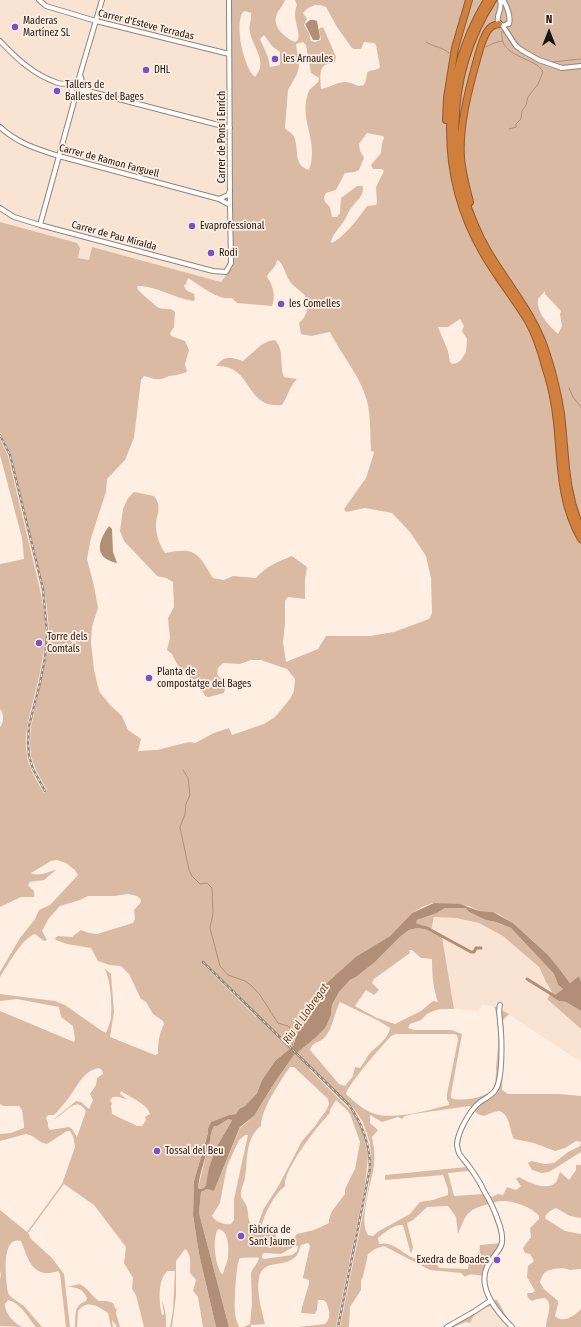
<!DOCTYPE html>
<meta charset="utf-8">
<style>
body{margin:0}
#map{position:relative;width:581px;height:1327px;overflow:hidden;background:#ffefe3;font-family:"Fira Sans Condensed",sans-serif}
canvas{display:block}
.north{position:absolute;left:529px;top:12px;width:40px;height:40px;-webkit-text-stroke:3px #ffefe3;paint-order:stroke;rotate:0deg;font-size:11px;font-weight:700;line-height:16px;text-align:center;color:#1b1511}
.north::after{content:'';display:block;margin:auto;width:14px;height:18px;background:#1b1511;clip-path:polygon(50% 0,100% 100%,50% 72%,0 100%)}
</style>
<div id="map">
<canvas width="581" height="1327"></canvas>
<div class="north">N</div>
</div>
<script>
const ctx = document.querySelector('canvas').getContext('2d');
ctx.lineJoin = 'round';
function paint(path, color) { ctx.fillStyle = color; ctx.fill(path, 'evenodd'); }
function strokePath(path, color, width, dash) { ctx.strokeStyle = color; ctx.lineWidth = width; ctx.lineCap = dash ? 'butt' : 'round'; ctx.setLineDash(dash || []); ctx.stroke(path); }
function label(font, color, halo, rows, align = 'center') {
  ctx.font = font + ' "Fira Sans Condensed",sans-serif'; ctx.lineWidth = 3.5; ctx.setLineDash([]); ctx.textBaseline = 'middle'; ctx.strokeStyle = halo; ctx.fillStyle = color; for (const [text, x, y, turn = 0] of rows) {
    ctx.save(); ctx.translate(x, y); ctx.rotate((+turn || 0) * Math.PI / 180); ctx.textAlign = isNaN(turn) ? turn : align; if (halo) ctx.strokeText(text, 0, 0); ctx.fillText(text, 0, 0); ctx.restore();
  }
}
const built = new Path2D(`
 M0 0H231L233 266 221 282 92 247 89 260 78 258 80 248 0 222Z
 M0 432 11 455 44 589 47 608 49 633 48 649 31 727 30 743 31 756 36 770 47 790 44 793 32 771 27 757 26 744 27 726 38 682 44 649 46 633 44 609 40 590 8 456 0 439Z
 M435 917 456 918 479 923 503 936 539 967 546 982 552 992 547 999 581 1029V1062L497 1007 483 1005 478 1011 454 1009 442 938 431 931Z
 M204 962 258 1015 256 1017 202 963Z
 M311 1066 355 1110 363 1122 370 1143 371 1156 369 1185 340 1327H336L365 1185 368 1156 366 1144 353 1113 308 1069Z
 M488 1306H492L511 1327H471L470 1323 472 1317 476 1313Z`);
const green = new Path2D(`
 M231 0H285C283 6 279 9 277 14 271 26 285 38 295 42L298 40C301 29 291 19 297 5L295 0H581V981L579 976 570 983 558 967 547 954 513 923 500 915 493 912 479 911 469 906 433 903 422 907 412 913 390 936 357 956 319 997 312 1012 298 1031 293 1046 275 1061 262 1080 257 1093 245 1106 239 1109 236 1114 229 1115 211 1122 194 1181 193 1215 199 1254 216 1327H203L198 1297 193 1291 196 1280 190 1273C190 1265 192 1254 185 1249L176 1261V1296L172 1327H170L173 1310 175 1271H168C157 1279 159 1303 162 1315L164 1314 162 1301C165 1306 167 1321 166 1327H144L136 1295 132 1289 133 1278 124 1263 126 1247 94 1205 64 1184 28 1233 31 1239 52 1258 64 1274 70 1327H66L60 1274 58 1271C32 1280 28 1258 21 1241 0 1235 6 1280 8 1293L11 1297 24 1306 42 1327H36C28 1318 21 1303 8 1300L5 1304C5 1314 14 1323 22 1327L0 1326V1279L1 1275 0 1271V1210L27 1232 62 1184 75 1147 73 1136 70 1131H67L47 1144C39 1143 34 1135 26 1134L0 1141V1134L11 1133 24 1128V1125L22 1110 19 1106H3L0 1104V1011L74 1042 75 1039 73 1026 61 1017 59 1007 17 999 0 1001V994L55 1001 65 1005 99 1029 106 1033C108 1028 110 1023 111 1018 112 1004 111 979 104 968L111 974 114 1012 110 1037 155 1055 158 1054C158 1042 159 1034 164 1024L163 1021 153 1014 146 1002 141 999 129 974 121 966 110 965 98 961 91 948 67 944 56 940 55 938 58 936 72 937 81 930 89 933 97 934 133 923 135 919 134 910 141 902V900L137 896 128 894 114 896H88L80 900 60 906 49 918 42 931 47 940 44 941 35 934C22 938 8 965 0 977V972L20 938 35 919 39 910 50 905 78 875 75 870 66 863 57 860 51 861 31 873C38 877 48 872 56 870L44 880 30 882 28 885 34 891V897H21L0 907V727C4 723 4 713 0 709V564L24 559 22 538 0 455V439L8 456 40 590C44 609 47 629 44 648 42 663 39 679 35 693 30 714 23 735 27 757 30 770 37 782 44 793L47 790 36 770 31 756 30 743 31 727 48 649 49 633 47 608 44 589 11 455 0 432V222L77 243 80 248 78 258 89 260 92 247 221 282 233 266ZM315 5H320L326 7 337 27 352 48 354 49H361L364 42 374 43 376 45 380 67 378 69 369 71 367 73 366 80 364 85 358 86C342 77 338 85 321 89 321 82 318 69 325 65 328 63 332 64 335 62L336 57 323 27 320 28 319 30 321 40 315 42 311 41 309 33 304 25 307 19 303 13 308 8ZM245 11 251 13C252 20 248 26 250 32 252 47 269 61 255 77 244 69 234 24 243 12ZM264 35 272 46 280 52V65L270 67 268 57 260 39ZM303 42 306 45 311 73 319 78 318 82C316 85 311 87 309 91 297 118 320 141 309 170 293 165 299 152 295 140 294 133 288 132 285 128L288 90 297 74 299 67 296 44ZM367 133 383 136 384 138 382 143 381 153 371 165 373 169H382L384 171 376 187 377 203 376 205 367 206C361 215 341 241 331 243 332 234 339 229 344 221 347 217 348 211 352 207 357 200 363 197 363 188L362 186H357L341 198 340 213 337 217H332L330 207 325 202 324 197 326 193 336 190 345 173 355 172 359 170 364 158 360 151 359 144ZM277 260C285 264 285 276 291 283 295 288 304 292 306 298 310 308 306 317 299 323L301 334 311 336 330 332C342 356 360 375 367 401 371 418 370 434 371 451L374 452V453L366 478 344 509 346 512 365 508 392 513 410 532 426 556 431 578 432 613 429 619 394 632 370 636H326L318 649 286 662 283 642 285 624V601L288 597 305 599V579L307 567 292 556C279 561 265 567 256 578L233 576 224 580 213 578C197 552 196 547 165 553 160 546 156 535 156 526 156 514 163 507 154 496L134 492 128 498 123 509 120 531 124 541 157 576 166 578 173 582 174 607 168 618 170 638 167 650 172 654 177 664 185 674 198 683 205 696 209 697 224 693C224 688 228 687 228 682L220 678 217 674 218 668 223 663 240 664 251 660H261L287 669 295 679 294 691 290 699 275 717 264 724 232 735 229 728 214 733 195 743 189 742 157 750 138 751 141 739 128 730 122 716 110 705 99 691 94 670 91 642 92 627 98 608 94 586 87 559 91 538 106 492 107 479 125 460 134 438 141 380 144 376 154 379H162L169 376 177 375 187 372 185 364 189 350 185 341 171 336 170 333 174 327 175 312C170 307 165 310 159 308 156 306 138 291 137 288L138 286C157 286 174 298 193 301L195 300 194 294C189 291 185 291 184 285L186 284 188 278C200 285 218 301 232 298L237 303 272 306C276 298 273 284 267 277 269 270 276 269 277 260ZM545 291V294L561 311 560 314 562 326 558 334C549 325 536 313 538 299ZM460 319 464 326 462 331 467 339 466 352 461 360 457 363 452 364 450 362 448 351 438 327H448ZM205 962 257 1015 256 1017 203 964ZM99 1068 102 1070 103 1074 97 1078 96 1085 90 1094 93 1100 89 1109 81 1102 76 1101 53 1120C65 1115 75 1094 86 1111L77 1137 72 1129 69 1127 50 1130 48 1127V1123L46 1118 48 1115H54C59 1110 63 1105 67 1100 77 1088 82 1071 99 1068ZM121 1091C129 1097 148 1104 150 1114L145 1117 146 1120 142 1126H137L112 1114 111 1106 112 1103 110 1100C114 1094 122 1098 128 1100L120 1094Z
 M275 340C285 351 279 364 284 377L297 379C289 387 288 396 282 405 244 409 253 364 216 366 226 354 231 358 243 361L261 345 269 341Z
 M460 907 466 908 469 912 486 920 496 922 511 928 554 974 558 985 563 989 552 997 559 1001 566 1002 581 1011V1029L547 999 552 992 546 982 539 967 503 936 479 923 456 918 434 917 431 931 442 937 454 1009H441L436 1010 427 1014 421 1020 410 1024 408 1028 414 1030H452L462 1034 451 1094V1098C462 1102 488 1098 494 1087 496 1081 496 1074 496 1068 498 1048 501 1026 494 1006L509 1014 503 1020 504 1035 502 1090 508 1094H559L581 1096V1152L549 1172 542 1173 532 1170 528 1163 531 1161 545 1164 554 1163 568 1152 580 1146 581 1142 576 1141 565 1148 555 1151 534 1143 514 1139C509 1130 511 1115 499 1111 487 1112 486 1121 474 1111 466 1125 456 1140 462 1155L490 1198 498 1194 503 1195 507 1187 516 1190 521 1186 516 1179 519 1177C527 1182 545 1190 554 1184 558 1181 558 1176 560 1172L569 1180 576 1170V1165H581V1218L570 1216 556 1208 550 1211 545 1216 546 1219 565 1231 581 1234V1269L570 1270C565 1267 553 1268 547 1271 543 1273 541 1278 540 1282L544 1289 558 1301V1304L555 1316C562 1324 575 1316 581 1309V1327H546C546 1318 554 1304 545 1298L537 1299 532 1301 528 1298 527 1293H532L535 1291 527 1277 528 1266 534 1261 530 1254 525 1253 523 1248 531 1237 530 1228 539 1219V1216C531 1206 505 1197 493 1203L503 1231 505 1244 503 1249 487 1269 486 1276 491 1299 497 1300C503 1309 507 1320 515 1327H511L492 1306C482 1306 473 1315 470 1323L466 1322 453 1327H442C453 1322 483 1309 489 1298L485 1289 483 1276C476 1275 471 1273 465 1277L461 1273 430 1270 384 1246 375 1249 368 1254 363 1277 361 1280V1290L350 1307 349 1327H340L369 1185 371 1156 370 1143 363 1122 355 1110 311 1067 309 1069 353 1113 363 1133 368 1156 365 1185 336 1327H298L325 1324C332 1318 329 1309 326 1302L323 1300H318L317 1310 315 1314 301 1313 302 1307 309 1284V1280L303 1278V1277L310 1246 308 1243 301 1245C299 1249 299 1255 294 1258 287 1264 276 1263 268 1266 250 1272 262 1311 265 1324L253 1325 251 1324V1327H244L250 1324 252 1304 251 1273C253 1267 258 1264 259 1258 257 1257 243 1258 240 1258 236 1263 234 1303 235 1312 235 1317 237 1322 239 1327H229L199 1213 201 1192 207 1189 214 1191 240 1128 254 1116 275 1082 294 1055 331 1015 332 1005 339 992 350 980 356 977 375 962 401 936 409 930 421 927 416 923 417 920 437 913 445 908ZM409 950H412L421 958 432 959C432 974 433 988 438 1002L433 1001 421 1011 395 1024 377 1018 355 1006 366 990 374 995 379 990 372 983 374 979 410 953ZM340 1002 379 1021 390 1028C389 1037 379 1045 373 1050 368 1054 364 1063 360 1068L355 1067 353 1076 345 1086 339 1084 310 1050C314 1040 318 1044 324 1038 332 1031 335 1011 340 1002ZM396 1034H453L457 1035 458 1040 447 1094V1100L449 1103V1105C429 1110 394 1120 375 1114 363 1110 355 1102 346 1094 348 1084 382 1046 391 1036ZM290 1067H294L328 1099 329 1104 327 1109 315 1126 302 1141 279 1185 263 1210 257 1228C247 1225 249 1216 247 1207 246 1203 242 1200 241 1196 240 1190 244 1183 245 1178 248 1159 245 1138 261 1126 261 1109 281 1080 290 1067ZM336 1100 347 1110 350 1114 360 1142 355 1169 345 1189V1194L332 1211 329 1219V1223L314 1230 297 1234 289 1244 280 1243 276 1239V1230L261 1229C264 1214 273 1196 285 1186 283 1170 318 1125 330 1113V1110ZM469 1106 471 1107 470 1111 454 1141 457 1154 467 1167 385 1175V1180L443 1175 448 1189V1195L433 1200 420 1202 410 1214 379 1231 373 1236 368 1235C358 1220 372 1183 374 1165 375 1156 374 1146 372 1137L378 1130 370 1123V1115L382 1122 398 1117 402 1119 405 1116 413 1114ZM245 1135H248L234 1199V1220L231 1224C224 1225 216 1222 212 1216L220 1203 227 1166 239 1140ZM468 1171 472 1173 484 1194 454 1196 448 1173ZM489 1204 500 1236 501 1243 480 1245 479 1257 477 1259H469L468 1269 439 1268 436 1263 432 1265C425 1262 418 1260 411 1257 400 1251 392 1241 379 1244L378 1238C385 1232 394 1224 403 1225L411 1254 413 1247 407 1223 413 1220 427 1207 448 1206 456 1217 458 1234C467 1213 466 1210 489 1204ZM218 1229C229 1230 229 1249 228 1258 227 1263 224 1268 223 1274H222C215 1266 212 1238 218 1229ZM295 1246H298L297 1251 292 1255 264 1259 262 1258V1255L264 1253 281 1254Z
 M228 1118 232 1120 231 1122 216 1148 206 1185 204 1188 200 1189 198 1188 211 1135V1130L214 1126Z
 M79 1284C88 1287 91 1296 99 1301H107L113 1303 115 1308 117 1309 116 1313 120 1327H117L112 1320 113 1327H111L108 1313C98 1306 87 1299 78 1311L77 1327H75C76 1315 73 1306 86 1301L87 1298C83 1289 77 1287 67 1287Z`);
const water = new Path2D(`
 M310 20H314L317 21 320 37 319 40H313L305 24Z
 M109 526 112 529 113 552 117 563C93 558 98 541 109 526Z
 M434 903 460 904 479 911 493 912 513 923 547 954 558 967 570 983 579 976 581 981V1011L566 1002 559 1001 552 997 563 989 558 985 554 974 511 928 496 922 486 920 469 912 466 908H445L437 913 417 920 416 923 421 925V927L409 930 401 936 375 962 356 977 350 980 339 992 332 1005 331 1015 325 1028 315 1038 294 1055 275 1082 254 1116 240 1127 214 1191 207 1189 201 1192 199 1213 229 1327H216L199 1254 193 1215 194 1181 208 1133V1129L211 1122 229 1115 236 1114 239 1109 245 1106 257 1093 262 1080 275 1061 293 1046 298 1031 312 1012 325 985 338 973 357 956 390 936 412 913ZM228 1119 232 1120 231 1122 216 1148 209 1168 206 1185 204 1188 200 1189 198 1188C200 1172 206 1156 210 1141 211 1135 211 1131 214 1126H217Z`);
const stream = new Path2D(`
 M502 31C498 59 536 56 543 72L538 84 528 97 526 105 522 111 521 119 516 124V127L509 129
 M426 42C434 47 442 47 449 53
 M486 47 494 43 502 41
 M552 62 581 59
 M569 388 573 397 581 407
 M183 770 188 778 190 795 186 804 185 814 180 827 189 870 192 876 200 884 207 883 212 888 213 914 210 928 220 966 228 975 245 981 252 986 260 995 278 1023 288 1026 290 1028V1038L293 1045`);
const canal = new Path2D(`
 M417 926 427 928 471 952H474L476 948H481
 M527 979 556 997`);
const minor = new Path2D(`
 M39 0 46 6 96 21 229 54
 M500 0C503 10 496 14 498 22L503 26 509 23
 M503 0C507 6 511 17 509 24
 M503 26 516 46 523 51 539 60 562 68 581 66
 M0 41C17 59 34 75 58 83 68 86 77 80 82 84
 M79 78 102 0
 M73 84 71 88 75 98
 M82 91H88L230 128
 M0 127C17 143 37 149 59 156L219 199 230 205
 M219 199 228 195 230 191
 M0 208 14 217 40 225 213 271 226 272 231 263 230 205 229 0
 M40 225 75 98 83 89 81 77
 M500 1005C498 1011 500 1016 500 1022 502 1037 503 1077 496 1089 493 1095 486 1098 480 1102 470 1110 458 1131 457 1144 457 1147 458 1150 459 1153 461 1157 465 1161 468 1165 474 1173 480 1182 484 1191 491 1202 496 1214 500 1226 507 1250 496 1249 487 1267 477 1288 498 1313 512 1327
 M447 1327 475 1311 490 1301`);
const highway = new Path2D(`
 M487 0C440 78 437 173 483 253 496 276 514 298 528 321 536 335 541 351 545 366 551 384 555 403 557 422 561 462 560 503 581 539
 M493 0C444 77 443 174 489 253 509 286 536 317 547 355 553 374 558 394 561 414 566 456 564 489 581 529
 M446 120 447 98 455 48 469 0
 M470 202C466 187 462 172 461 157 459 127 468 92 476 63 479 53 482 37 489 29 492 25 495 25 499 24`);
const rail = new Path2D(`
 M0 435 10 455 43 589 47 633 45 658 40 683 29 726 28 743 29 756 33 769 45 791
 M203 962 349 1105C363 1125 370 1144 370 1168L338 1327`);
const markers = [
 [15,27,4,"#7952cb"],
 [275,59,4,"#7952cb"],
 [146,70,4,"#7952cb"],
 [57,91,4,"#7952cb"],
 [192,226,4,"#7952cb"],
 [211,253,4,"#7952cb"],
 [281,304,4,"#7952cb"],
 [39,643,4,"#7952cb"],
 [149,678,4,"#7952cb"],
 [157,1151,4,"#7952cb"],
 [241,1236,4,"#7952cb"],
 [497,1260,4,"#7952cb"]
];
const poiNames = [
 ["Maderas",23,21],
 ["Martínez SL",23,33],
 ["les Arnaules",283,59],
 ["DHL",154,70],
 ["Tallers de",65,85],
 ["Ballestes del Bages",65,97],
 ["Evaprofessional",200,226],
 ["Rodi",219,253],
 ["les Comelles",289,304],
 ["Torre dels",47,637],
 ["Comtals",47,649],
 ["Planta de",157,672],
 ["compostatge del Bages",157,684],
 ["Tossal del Beu",165,1151],
 ["Fàbrica de",249,1230],
 ["Sant Jaume",249,1242],
 ["Exedra de Boades",489,1260,"right"]
];
const streetNames = [
 ["Carrer d'Esteve Terradas",146,25,14],
 ["Carrer de Pons i Enrich",222,137,-90],
 ["Carrer de Ramon Farguell",109,161,15],
 ["Carrer de Pau Miralda",114,236,15]
];
const waterNames = [
 ["Riu el Llobregat",306,1014,-55]
];
paint(built, '#f9e3d2');
paint(green, '#dabaa3');
paint(water, '#b18f77');
strokePath(stream, '#b18f77', 1);
strokePath(canal, '#b18f77', 3);
strokePath(minor, '#928379', 6);
strokePath(highway, '#915a2e', 8);
strokePath(minor, '#fff', 4);
strokePath(highway, '#d07f3d', 6);
strokePath(rail, '#948981', 2.5);
strokePath(rail, '#ffefe3', 1, [3]);
for (const [x, y, r, color] of markers) { const dot = new Path2D(); dot.arc(x, y, r, 0, 2 * Math.PI); ctx.fillStyle = color; ctx.fill(dot); strokePath(dot, '#ffefe3', 1.5); }
label('10px', '#1b1511', '#ffefe3', poiNames, 'left');
label('10px', '#1b1511', '#ffefe3', streetNames);
label('italic 11px', '#71421b', '#ffefe3', waterNames);
</script>
